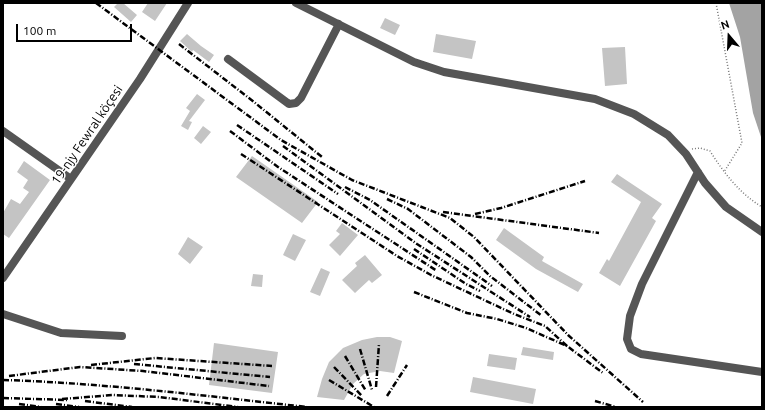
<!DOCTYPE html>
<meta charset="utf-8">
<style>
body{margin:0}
#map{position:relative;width:765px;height:410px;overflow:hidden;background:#fff;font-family:Ubuntu,sans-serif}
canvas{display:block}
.frame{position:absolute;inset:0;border:4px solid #000;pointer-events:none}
.north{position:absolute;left:709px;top:16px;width:40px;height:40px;-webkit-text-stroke:3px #fff;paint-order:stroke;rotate:341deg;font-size:11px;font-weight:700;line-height:16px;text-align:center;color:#000}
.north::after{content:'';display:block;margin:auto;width:14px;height:18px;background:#000;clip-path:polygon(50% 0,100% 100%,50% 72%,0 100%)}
.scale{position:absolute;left:16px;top:24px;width:116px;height:18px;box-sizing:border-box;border:2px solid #000;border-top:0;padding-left:5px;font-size:12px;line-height:14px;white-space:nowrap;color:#000;-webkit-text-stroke:3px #fff;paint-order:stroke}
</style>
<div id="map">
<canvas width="765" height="410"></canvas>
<div class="frame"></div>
<div class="north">N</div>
<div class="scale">100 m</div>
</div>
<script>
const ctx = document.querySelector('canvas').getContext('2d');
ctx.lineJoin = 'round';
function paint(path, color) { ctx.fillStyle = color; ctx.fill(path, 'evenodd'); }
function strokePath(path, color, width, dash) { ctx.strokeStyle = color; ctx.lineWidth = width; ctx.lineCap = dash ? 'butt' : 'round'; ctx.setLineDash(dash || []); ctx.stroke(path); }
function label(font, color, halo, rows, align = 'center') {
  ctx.font = font + ' Ubuntu,sans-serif'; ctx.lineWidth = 3; ctx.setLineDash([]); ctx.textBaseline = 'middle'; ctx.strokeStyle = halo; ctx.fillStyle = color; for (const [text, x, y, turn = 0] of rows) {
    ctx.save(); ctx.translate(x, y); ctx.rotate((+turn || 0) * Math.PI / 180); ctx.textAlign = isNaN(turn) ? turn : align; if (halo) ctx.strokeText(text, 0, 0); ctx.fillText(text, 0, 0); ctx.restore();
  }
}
const water = new Path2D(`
 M729 3H762V140L753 113 740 37Z`);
const building = new Path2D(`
 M118 3H123L137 15 131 22 114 7Z
 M148 3H167L155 21 142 12Z
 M385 18 400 25 395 35 380 28Z
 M187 34 201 46 214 55 209 62 193 50 192 52 180 41Z
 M436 34 476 41 472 59 433 52Z
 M625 47 627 84 605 86 602 48Z
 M197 94 205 100 189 121 192 122 188 130 181 126 190 111 186 108Z
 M203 126 211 132 201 144 194 138Z
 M252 156 318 202 302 223 236 177Z
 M24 161 50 180 9 238 3 234V213L11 199 20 204 29 192 23 188 28 180 17 172Z
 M617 174 662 204 652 218 656 221 620 286 599 273 607 259 609 261 641 202 611 182Z
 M342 223 358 235 340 256 329 245 340 234 336 231Z
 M504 228 544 257 542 261 583 284 578 292 536 269 496 240Z
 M293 234 306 240 295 261 283 255Z
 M188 237 203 247 190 264 178 254Z
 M365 255 382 275 372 283 369 280 355 293 342 280 357 266 355 263Z
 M321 268 330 272 320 296 310 292Z
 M253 274 263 275 262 287 251 286Z
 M377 337H390L402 341 394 373 380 371 364 374 353 384 344 400 317 397 322 379 329 362 343 348 362 340Z
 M214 343 278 352 272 393 209 385Z
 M523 347 554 352 553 360 521 355Z
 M489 354 517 358 515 370 487 366Z
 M473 377 536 389 533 404 470 392Z`);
const path = new Path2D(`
 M716 3 742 143 724 172
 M692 149 700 148 710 151C724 173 739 193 762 207`);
const street = new Path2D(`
 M296 3 414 62 444 72 595 99 634 114 668 135 686 154 705 183 726 207 762 232
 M228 59 289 104 296 103 301 98 339 24
 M3 131 71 179
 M698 172 642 284 630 316 627 339 631 349 641 354 762 372
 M3 278 140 79 188 3
 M3 314 61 333 122 336`);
const rail = new Path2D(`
 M96 3 281 140 352 180 450 218 474 237 568 335 643 402
 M179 44 254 102 322 157
 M237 125 338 194
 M230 131 278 167 437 271
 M283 146 417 244 530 317
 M241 154 397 256 431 275 514 314 545 326 567 346
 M345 187 370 200 492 286
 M387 199 408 209 471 257 490 276 542 316
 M443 212 599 233
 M475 214 501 208 585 181
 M414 249 466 284 480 291
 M414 292 467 313 497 319 526 328 567 346 603 373
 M360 349 372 390
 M345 356 366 391
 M134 364 270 377
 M91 365 155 358 272 366
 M334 367 362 396
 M9 376 80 367 143 371 269 386
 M3 380C105 383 206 396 307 407
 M329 380 374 407
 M376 387 379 344
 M387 396 407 365
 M3 398 67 400
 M62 399 113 395 159 397 238 407
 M85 401 132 407
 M595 401 616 407
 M19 404 41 407
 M56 404 79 407`);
const streetNames = [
 ["19-njy Fewral köçesi",87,135,-56]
];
paint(water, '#a3a3a3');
paint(building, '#c4c4c4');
strokePath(path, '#777', 1.5, [1, 2]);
strokePath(street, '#555', 8);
strokePath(rail, '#000', 2.5, [6, 2, 1, 2]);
label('13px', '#000', '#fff', streetNames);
</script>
